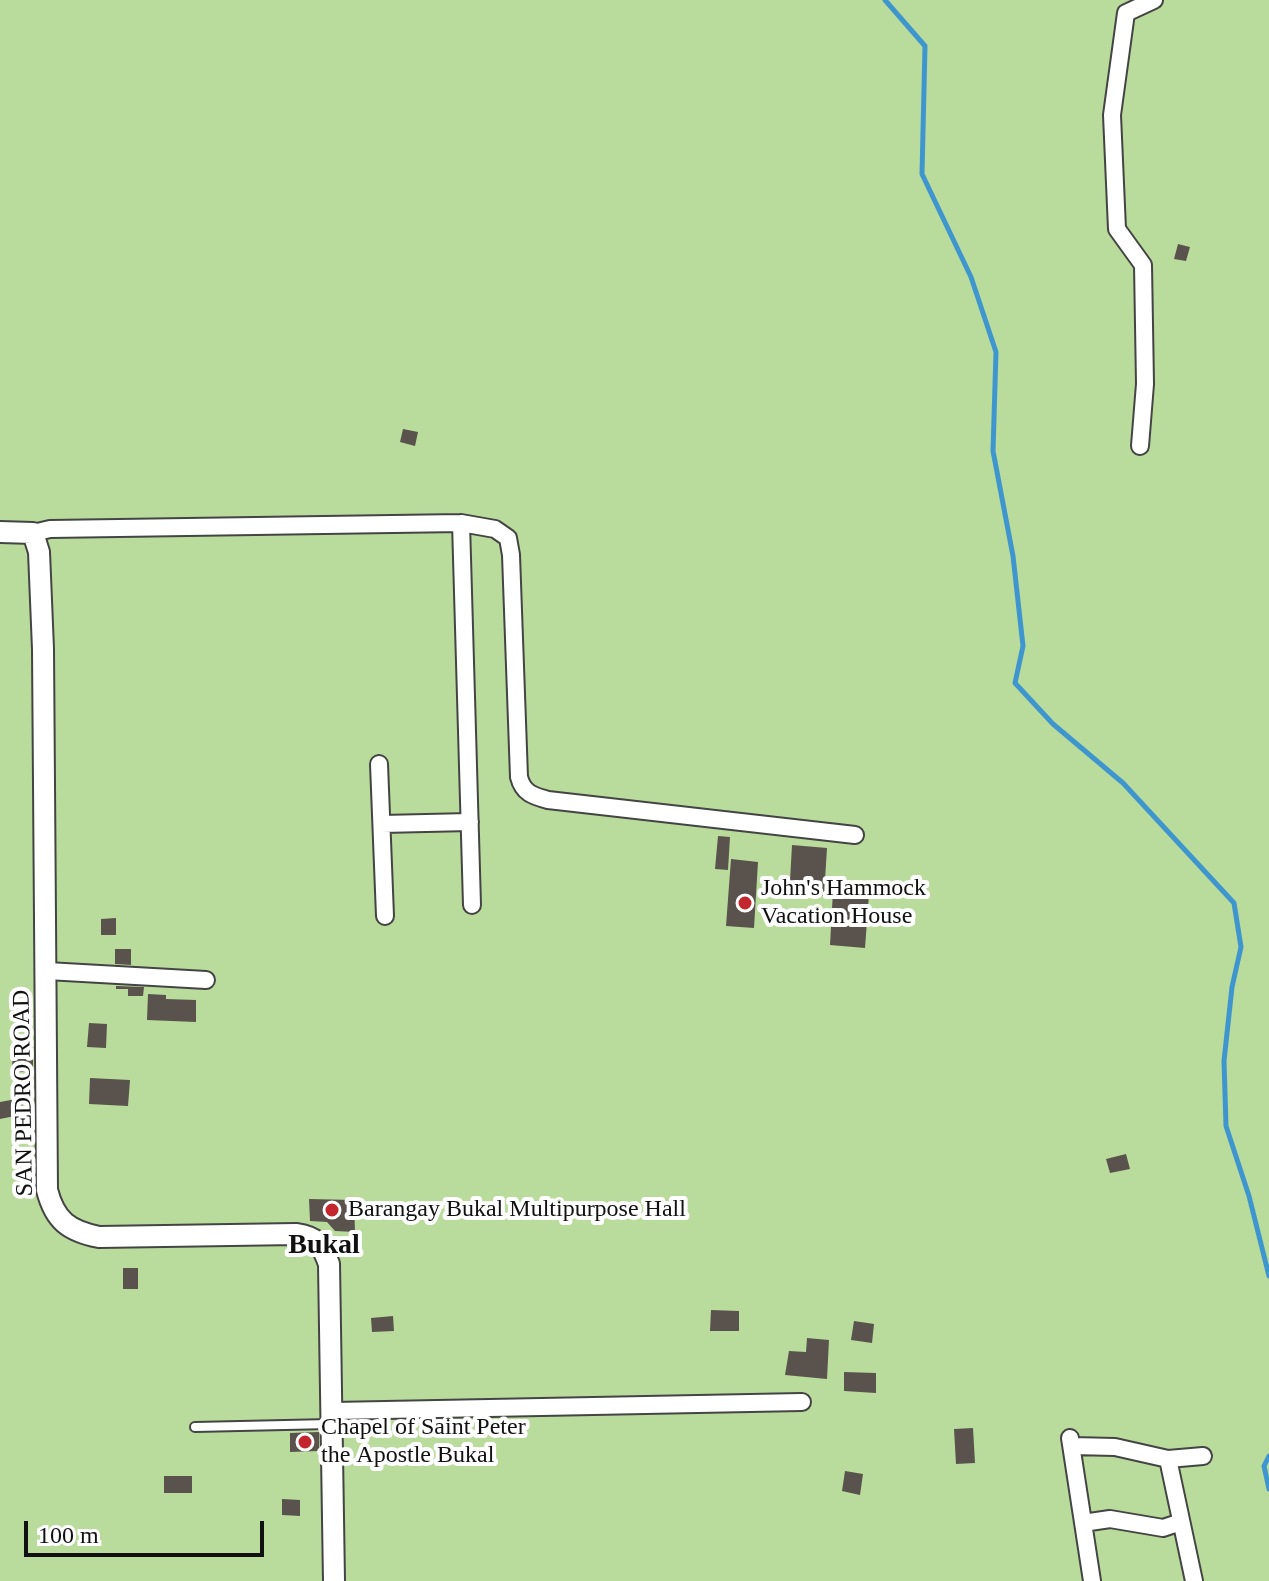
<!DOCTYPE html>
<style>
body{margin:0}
#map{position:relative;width:1269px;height:1581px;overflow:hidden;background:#fffdf5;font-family:"Times New Roman",serif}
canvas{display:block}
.scale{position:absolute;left:24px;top:1521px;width:240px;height:36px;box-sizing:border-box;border:4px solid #111;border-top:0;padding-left:10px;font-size:24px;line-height:28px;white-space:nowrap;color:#111;-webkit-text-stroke:6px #fff;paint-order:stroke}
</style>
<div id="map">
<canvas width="1269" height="1581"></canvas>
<div class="scale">100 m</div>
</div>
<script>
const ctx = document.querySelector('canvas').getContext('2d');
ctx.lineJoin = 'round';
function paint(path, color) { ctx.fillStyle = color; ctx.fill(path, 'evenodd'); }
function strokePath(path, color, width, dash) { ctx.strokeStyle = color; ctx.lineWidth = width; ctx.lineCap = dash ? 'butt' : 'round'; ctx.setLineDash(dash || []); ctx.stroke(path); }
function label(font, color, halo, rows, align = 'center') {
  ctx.font = font + ' "Times New Roman",serif'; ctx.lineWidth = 8; ctx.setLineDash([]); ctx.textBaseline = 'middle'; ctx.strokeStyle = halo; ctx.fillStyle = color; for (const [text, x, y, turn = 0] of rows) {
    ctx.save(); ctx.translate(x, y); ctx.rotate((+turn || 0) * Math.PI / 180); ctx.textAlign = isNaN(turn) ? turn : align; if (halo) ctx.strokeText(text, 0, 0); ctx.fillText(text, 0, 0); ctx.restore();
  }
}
const forest = new Path2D(`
 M0 0H1269V1581H0Z`);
const stream = new Path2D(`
 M885 0 925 46 922 174 971 277 996 352 993 451 1013 556 1023 646 1015 683 1053 724 1123 783 1234 903 1241 947 1232 987 1224 1061 1226 1126 1249 1196 1269 1276
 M1269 1456 1264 1466 1269 1489`);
const building = new Path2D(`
 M1178 244 1190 247 1186 261 1174 259Z
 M403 429 418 432 415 446 400 442Z
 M718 836 730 837 728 870 715 869Z
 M792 845 827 848 824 896 795 894 796 881H790Z
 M731 859 758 862 754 928 726 926Z
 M833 891 869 894 865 948 830 945Z
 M116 918V935H101V919Z
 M115 949H131V965L115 964Z
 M116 986 144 987 143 996H128V989H116Z
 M148 994 166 995V999L196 1000V1022L147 1020Z
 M89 1023 107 1024 106 1048 87 1047Z
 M13 1045 33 1046V1072H12Z
 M90 1078 130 1080 128 1106 89 1104Z
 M22 1098 25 1114 0 1119V1102Z
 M1126 1154 1130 1169 1110 1173 1106 1159Z
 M309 1199 354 1200 355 1232 335 1231 327 1222 310 1221Z
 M123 1268H138V1289H123Z
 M711 1310 739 1311V1331H710Z
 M393 1316 394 1331 372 1332 371 1318Z
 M854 1321 874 1324 872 1343 851 1340Z
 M807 1338 829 1340 827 1379 785 1375 789 1351 806 1352Z
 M844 1372 876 1373V1393L844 1391Z
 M973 1428 975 1463 956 1464 954 1429Z
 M319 1432V1451L290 1452V1433Z
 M845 1471 863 1474 860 1495 842 1491Z
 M164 1476H192V1493H164Z
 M282 1499 300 1500V1516L282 1515Z`);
const service = new Path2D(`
 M195 1427 330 1424`);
const minor = new Path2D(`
 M1140 446 1145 384 1143 265 1117 229 1112 115 1126 13 1154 0
 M461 523 472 905
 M33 533 50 529 461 523 495 529 508 538 511 555 519 777C523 793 533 796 548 800L855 835
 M379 764 385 916
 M382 824 470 822
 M47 971 206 980
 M333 1411 802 1402
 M1070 1438 1092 1581
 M1072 1446 1115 1447 1168 1459 1203 1456
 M1168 1459 1194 1581
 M1083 1523 1110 1519 1163 1528 1181 1522`);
const tertiary = new Path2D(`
 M0 532 33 533 39 552 43 649 47 1190C55 1221 69 1231 99 1237L296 1234C318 1237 322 1245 329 1264L334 1581`);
const markers = [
 [745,903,8,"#c4262e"],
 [332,1210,8,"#c4262e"],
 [305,1442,8,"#c4262e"]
];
const poiNames = [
 ["John's Hammock",761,889],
 ["Vacation House",761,917],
 ["Barangay Bukal Multipurpose Hall",348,1210],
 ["Chapel of Saint Peter",321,1428],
 ["the Apostle Bukal",321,1456]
];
const streetNames = [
 ["SAN PEDRO ROAD",24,1093,-91]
];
const quarterNames = [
 ["Bukal",324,1246]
];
paint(forest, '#b9dc9c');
strokePath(stream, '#3f96cf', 5);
paint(building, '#5a524d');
strokePath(service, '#444', 12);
strokePath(minor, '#444', 20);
strokePath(tertiary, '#444', 24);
strokePath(service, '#fff', 8);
strokePath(minor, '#fff', 16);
strokePath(tertiary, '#fff', 20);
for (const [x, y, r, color] of markers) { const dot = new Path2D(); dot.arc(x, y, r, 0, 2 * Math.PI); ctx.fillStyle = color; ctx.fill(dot); strokePath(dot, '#fff', 3); }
label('24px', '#111', '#fff', poiNames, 'left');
label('24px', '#111', '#fff', streetNames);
label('bold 28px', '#111', '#fff', quarterNames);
</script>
